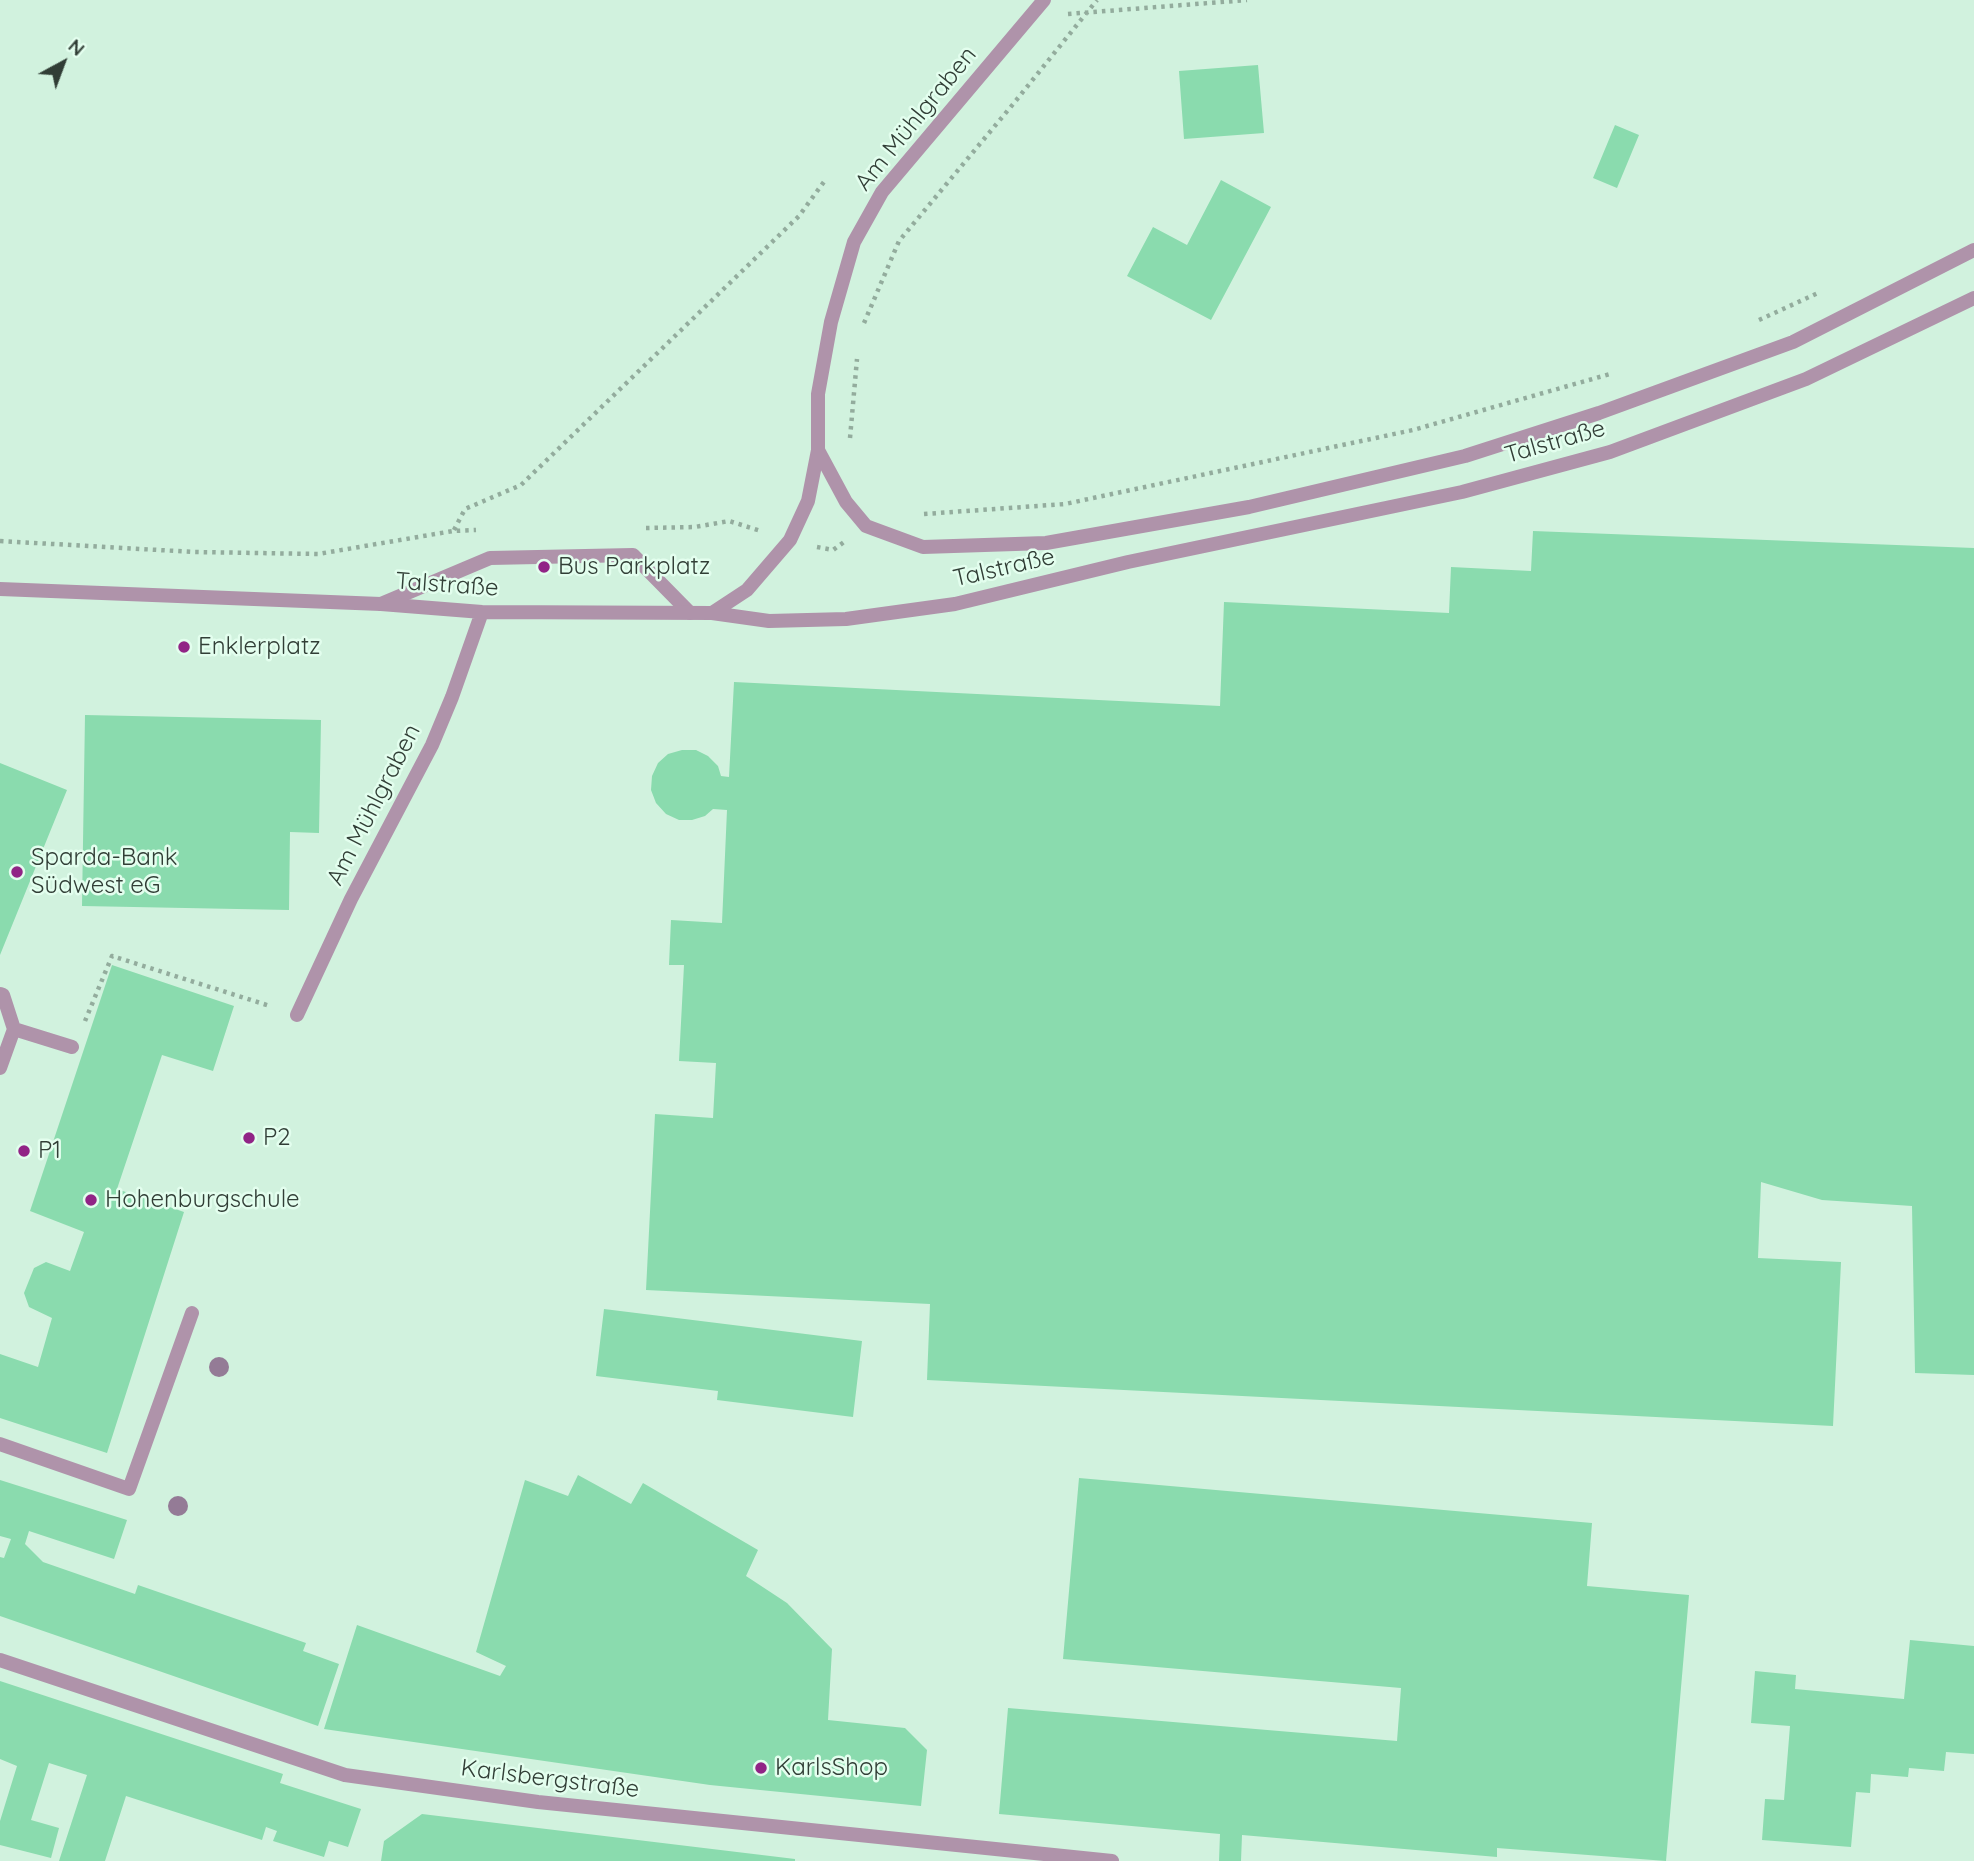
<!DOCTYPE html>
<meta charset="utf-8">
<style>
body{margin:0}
#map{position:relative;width:1974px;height:1861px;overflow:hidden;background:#d1f2de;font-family:Quicksand,sans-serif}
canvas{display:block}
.north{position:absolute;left:28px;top:28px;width:70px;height:70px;-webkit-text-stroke:5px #e3feee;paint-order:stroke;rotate:41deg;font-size:19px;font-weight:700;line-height:28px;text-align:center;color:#313e36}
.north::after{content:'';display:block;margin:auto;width:24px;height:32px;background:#313e36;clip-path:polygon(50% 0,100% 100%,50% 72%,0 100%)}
</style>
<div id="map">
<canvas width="1974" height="1861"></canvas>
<div class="north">N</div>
</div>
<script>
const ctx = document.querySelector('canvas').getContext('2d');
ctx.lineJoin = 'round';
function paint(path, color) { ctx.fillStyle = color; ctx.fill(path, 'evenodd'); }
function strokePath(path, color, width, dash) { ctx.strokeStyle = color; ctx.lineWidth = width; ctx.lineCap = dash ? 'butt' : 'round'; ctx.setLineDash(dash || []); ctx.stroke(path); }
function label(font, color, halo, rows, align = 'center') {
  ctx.font = font + ' Quicksand,sans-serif'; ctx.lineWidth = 5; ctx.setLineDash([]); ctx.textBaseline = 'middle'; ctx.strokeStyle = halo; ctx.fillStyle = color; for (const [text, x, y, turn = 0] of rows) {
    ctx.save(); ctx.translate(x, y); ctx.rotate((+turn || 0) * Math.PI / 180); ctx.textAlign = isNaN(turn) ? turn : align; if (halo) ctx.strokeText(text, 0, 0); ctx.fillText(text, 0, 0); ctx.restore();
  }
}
const building = new Path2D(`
 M1258 65 1264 133 1184 139 1179 71Z
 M1615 125 1639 135 1617 188 1593 178Z
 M1221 180 1271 207 1211 320 1127 276 1153 227 1187 245Z
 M1533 531 1974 548V1375L1915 1373 1912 1206 1822 1200 1761 1182 1758 1258 1841 1262 1833 1426 927 1380 930 1304 646 1290 655 1114 713 1118 716 1063 679 1061 684 965H669L671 920 722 923 727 810 713 809 705 816 692 820H679L666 814 656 803 651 790 652 776 658 763 668 754 682 750H696L708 756 718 766 721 776 729 777 734 682 1220 706 1224 602 1449 613 1451 567 1531 571Z
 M85 715 321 720 319 833 290 832 289 910 82 906Z
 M0 763 67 790 0 955Z
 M112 965 234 1006 213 1071 162 1055 117 1189 184 1212 107 1453 0 1418V1354L38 1367 52 1318 29 1307 24 1293 34 1268 46 1262 70 1271 84 1232 30 1211Z
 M604 1309 862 1341 853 1417 717 1400 718 1391 596 1376Z
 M578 1475 631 1504 643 1483 758 1550 746 1576 787 1603 832 1649 828 1720 905 1728 927 1750 921 1806 710 1785 324 1729 357 1625 500 1676 506 1666 476 1652 525 1480 568 1496Z
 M1079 1478 1592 1523 1587 1586 1689 1595 1666 1861 1497 1848V1857L1242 1835 1241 1861H1219L1220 1834 999 1814 1008 1708 1397 1741 1401 1688 1063 1659Z
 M0 1480 127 1520 114 1559 29 1531 25 1544 43 1562 135 1594 138 1585 306 1643 303 1651 339 1664 318 1726 0 1616V1557L4 1558 11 1539 0 1536Z
 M1910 1640 1974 1646V1754L1946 1752 1944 1771 1909 1768 1908 1777 1871 1774 1870 1793 1856 1792 1851 1847 1762 1840 1765 1799 1784 1800 1790 1726 1751 1723 1755 1671 1796 1675 1795 1689 1904 1699Z
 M0 1681 283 1774 280 1783 361 1809 348 1847 329 1841 324 1857 273 1841 277 1831 266 1827 262 1840 126 1796 105 1861H59L87 1775 49 1763 31 1820 59 1828 51 1858 0 1845V1821L17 1766 0 1759Z
 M422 1814 795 1859V1861H381L384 1841Z`);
const path = new Path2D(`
 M1068 14 1247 0
 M1759 320 1818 293
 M864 323 899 241 1014 103 1097 0
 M850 438 857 359
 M924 514 1065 504 1413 430 1610 374
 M646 528 695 527 729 521 761 531
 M454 530 465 509 521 485 799 216 826 179
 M0 541 194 552 318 554 453 531 476 530
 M817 547 833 550 844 542
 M85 1021 112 956 270 1006`);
const lane = new Path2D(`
 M381 604 490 558 633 555 690 613`);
const street = new Path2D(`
 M818 450 846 502 866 526 874 529 923 547 1046 543 1249 507 1465 456 1599 413 1793 342 1974 250
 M0 589 381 604 482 612 712 613 769 621 846 619 955 604 1128 562 1462 492 1610 452 1806 379 1974 298
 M712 613 747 590 790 540 808 501 818 450V394L831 322 854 242 882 192 1044 0
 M0 994 3 995 14 1029 0 1068
 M297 1015 351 899 432 745 452 697 482 612
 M14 1029 72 1047
 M0 1444 129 1489 192 1313
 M0 1660 345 1775 538 1802 1112 1861`);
const trees = [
 [219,1367],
 [178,1506]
];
const markers = [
 [544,567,7,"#912486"],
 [184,647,7,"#912486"],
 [17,872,7,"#912486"],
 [249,1138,7,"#912486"],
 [24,1151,7,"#912486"],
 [91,1200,7,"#912486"],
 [761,1768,7,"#912486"]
];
const streetNames = [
 ["Am Mühlgraben",916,119,-51],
 ["Talstraße",1555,442,-16],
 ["Talstraße",1004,568,-13],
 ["Talstraße",447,585,4],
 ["Am Mühlgraben",374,805,-63],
 ["Karlsbergstraße",550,1779,7]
];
const poiNames = [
 ["Bus Parkplatz",558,567],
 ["Enklerplatz",198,647],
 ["Sparda-Bank",31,858],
 ["Südwest eG",31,886],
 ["P2",263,1138],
 ["P1",38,1151],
 ["Hohenburgschule",105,1200],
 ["KarlsShop",775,1768]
];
paint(building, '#8adbae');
strokePath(path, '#93ac9d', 4.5, [3.5, 5]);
strokePath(lane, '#af93aa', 14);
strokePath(street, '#af93aa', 14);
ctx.fillStyle = '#947b96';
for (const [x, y] of trees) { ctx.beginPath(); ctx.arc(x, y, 10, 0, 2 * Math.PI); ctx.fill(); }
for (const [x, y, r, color] of markers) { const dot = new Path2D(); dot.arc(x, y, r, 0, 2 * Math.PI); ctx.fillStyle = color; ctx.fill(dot); strokePath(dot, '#e3feee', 2.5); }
label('24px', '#313e36', '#e3feee', streetNames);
label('24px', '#313e36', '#e3feee', poiNames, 'left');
</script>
